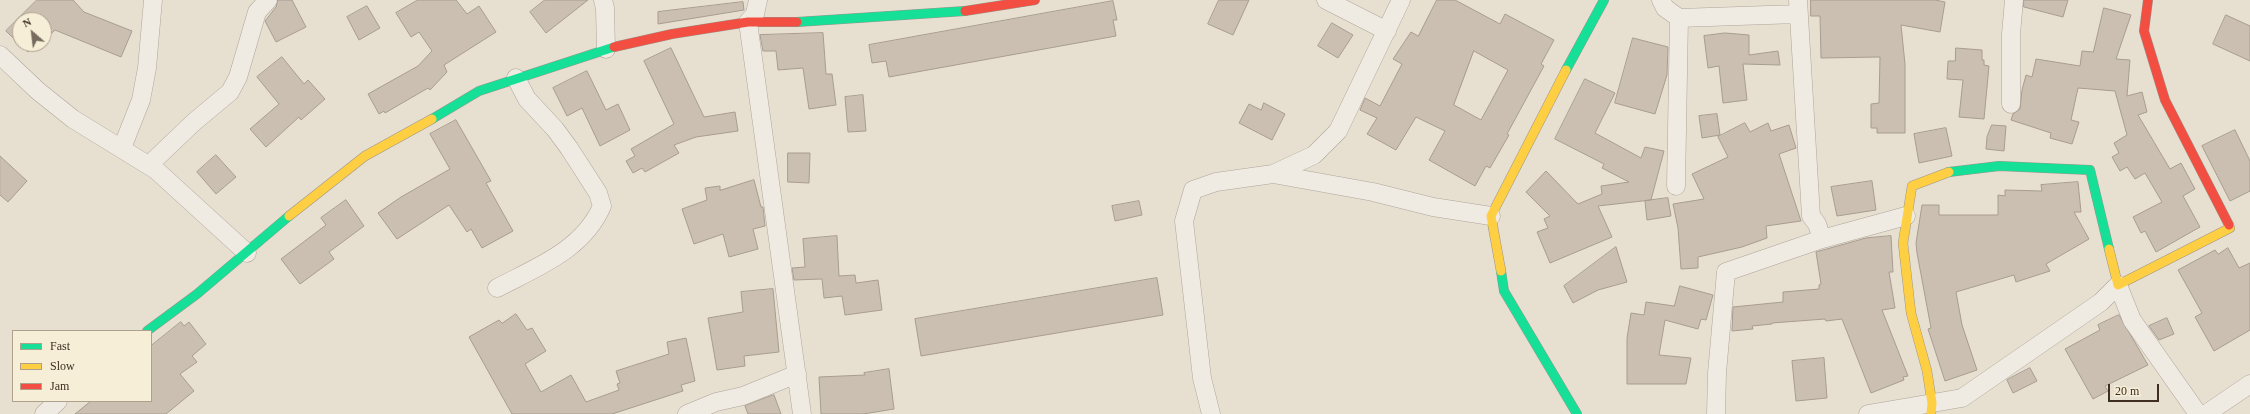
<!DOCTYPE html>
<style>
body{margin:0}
#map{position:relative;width:2250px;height:414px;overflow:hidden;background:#e7e0d1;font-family:"Times New Roman",serif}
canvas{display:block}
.legend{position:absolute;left:12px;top:330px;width:140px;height:72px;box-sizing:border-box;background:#f7eed8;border:1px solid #ada18e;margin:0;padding:5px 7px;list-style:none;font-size:12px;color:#3d2e20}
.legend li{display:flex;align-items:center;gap:8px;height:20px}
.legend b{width:20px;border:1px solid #ada18e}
.north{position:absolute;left:12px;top:12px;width:40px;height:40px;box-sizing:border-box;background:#f7eed8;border:1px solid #ada18e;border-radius:50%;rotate:332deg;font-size:11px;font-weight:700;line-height:16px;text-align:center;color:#3d2e20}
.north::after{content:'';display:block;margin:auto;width:14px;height:18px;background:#786c5e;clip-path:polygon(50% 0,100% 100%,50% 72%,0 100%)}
.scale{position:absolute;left:2108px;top:384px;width:51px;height:18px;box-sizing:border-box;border:2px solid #3d2e20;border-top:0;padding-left:5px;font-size:12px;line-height:14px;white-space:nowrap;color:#3d2e20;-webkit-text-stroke:3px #f7eed8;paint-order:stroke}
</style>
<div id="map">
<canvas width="2250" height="414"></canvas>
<ul class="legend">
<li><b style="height:5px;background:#16e098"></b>Fast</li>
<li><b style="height:5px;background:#ffcf43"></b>Slow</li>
<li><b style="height:5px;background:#f24e42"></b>Jam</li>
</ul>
<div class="north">N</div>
<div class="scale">20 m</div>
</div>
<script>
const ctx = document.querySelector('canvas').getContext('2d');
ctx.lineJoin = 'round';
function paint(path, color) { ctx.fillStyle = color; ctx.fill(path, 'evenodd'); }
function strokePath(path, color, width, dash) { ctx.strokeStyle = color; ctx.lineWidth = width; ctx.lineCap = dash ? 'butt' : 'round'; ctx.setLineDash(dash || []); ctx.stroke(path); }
const building = new Path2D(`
 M37 0H73L84 12 132 31 121 57 55 30 44 41V20H20V44H36L28 52 6 31Z
 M278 0H292L306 27 276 42 265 21 276 7Z
 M418 0H456L467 14 479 6 496 32 444 65 447 72 430 90 428 88 385 113 384 111 379 114 368 94 418 66 432 51 419 32 411 37 396 13Z
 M545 0H588L546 33 530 12Z
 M1219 0H1249L1233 35 1208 24Z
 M1437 0H1455L1500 24 1505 14 1554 40 1541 64 1544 66 1507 134 1509 135 1490 168 1486 166 1475 186 1429 160 1445 131 1416 117 1396 150 1367 134 1377 118 1360 110 1365 98 1380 106 1402 64 1393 59 1411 32 1418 36ZM1474 51 1508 70 1481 120 1454 105Z
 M1811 0H1935L1945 2 1940 32 1901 25 1905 64V133H1877V128H1871V104L1879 103 1880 57 1821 58 1820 16H1811Z
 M2024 0H2068L2063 17 2024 7Z
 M1113 1 1117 20H1113L1116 36 889 77 886 61 872 63 869 45Z
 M743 2 744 10 658 24V12Z
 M367 6 380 28 359 40 347 17Z
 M2104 8 2131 15 2116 59 2130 60 2127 96 2142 92 2147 112 2138 115 2170 169 2181 163 2195 189 2183 196 2200 227 2156 252 2145 231 2141 233 2133 217 2162 202 2145 173 2135 179 2127 167 2120 171 2112 157 2119 153 2114 143 2127 135 2115 91 2078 88 2071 120 2079 122 2072 144 2050 138 2051 133 2011 120 2013 114 2020 109 2022 90 2026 75 2032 77 2036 59 2080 66 2082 51 2093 52Z
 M2226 15 2250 26V61L2213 44Z
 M1332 23 1353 35 1338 58 1318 46Z
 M823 33 826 74H832L836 105 809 109 803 68 778 70 776 51H763L760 35Z
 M1725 33 1749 35V55L1778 51 1780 65 1743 64 1747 100 1723 103 1719 66 1708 68 1704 36Z
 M1633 38 1668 47 1667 75 1655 114 1615 103Z
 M671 48 704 117 735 112 738 131 696 137 674 145 679 153 645 172 642 168 633 173 626 161 635 156 631 149 674 124 644 61Z
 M1956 48 1982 50V60H1984V65L1989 66 1984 119 1959 117 1963 80 1947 79 1948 61H1955Z
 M282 57 304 84 308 80 325 99 301 120 299 117 266 147 250 129 279 104 257 77Z
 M587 71 606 110 618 104 630 130 600 146 582 108 567 116 553 88Z
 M1585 79 1615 93 1595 133 1641 158 1645 147 1664 151 1651 200 1598 206 1612 237 1550 263 1537 232 1548 228 1544 219 1550 216 1526 192 1546 171 1578 204 1602 194 1601 186 1629 182 1602 168 1604 164 1555 139Z
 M863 95 866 131 848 132 845 97Z
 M1264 103 1285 114 1272 140 1239 123 1249 104 1261 110Z
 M1717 114 1720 135 1702 138 1699 116Z
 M456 120 491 181 486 183 513 231 482 248 471 229 467 232 449 205 397 239 378 213 401 197 450 169 430 134Z
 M1745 123 1750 132 1768 123 1771 131 1789 125 1796 148 1779 154 1801 221 1766 226 1767 238 1742 247 1698 257V268L1681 269 1678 228 1673 204 1704 199 1692 174 1728 157 1718 137Z
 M1992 125 2006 126 2004 151 1986 149 1987 137Z
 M1946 128 1952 156 1919 163 1914 134Z
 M2235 130 2250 161V191L2230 201 2202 146Z
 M788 153H810L809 183 788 182Z
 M216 155 236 177 216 194 197 172Z
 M0 156 27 181 8 202 0 195Z
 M754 180 761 207H763L765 226 753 229 758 249 729 257 723 234 694 244 682 209 707 200 705 188 720 186V190Z
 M1872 181 1876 210 1837 216 1831 187Z
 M2078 182 2081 212H2074L2089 239 2046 264 2050 271 2016 282 2014 275 1956 292 1962 325 1977 370 1945 381 1928 329 1931 328 1917 253 1916 243 1922 205H1939V215H1998V195L2005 196V190L2042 191 2041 185Z
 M1668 198 1671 216 1647 220 1645 201Z
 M346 200 364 226 329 252 334 259 300 284 281 259 326 225 321 218Z
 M1139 201 1142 215 1115 221 1112 206Z
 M837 236 839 276 855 275 856 283 878 280 882 310 845 315 842 296 824 298 822 279 794 280 792 268 805 267 803 239Z
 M1891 236 1893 272H1889L1895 308 1882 310 1908 376 1903 377 1904 380 1871 393 1842 319 1826 321 1825 319 1772 323V324L1752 326 1753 329 1732 331 1733 307 1783 302V292L1819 289V285L1821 284 1816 252 1866 238Z
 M1616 247 1627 282 1598 290 1573 303 1564 286Z
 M2228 248 2239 268 2250 263V330L2214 351 2195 317 2202 313 2178 270 2215 250 2218 254Z
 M1157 278 1163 315 921 356 915 319Z
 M1680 286 1713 295 1706 320 1701 319 1698 329 1665 320 1659 355 1691 358 1686 384H1627V338L1631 313 1644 315 1646 302 1674 306Z
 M773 289 779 352 744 356 745 366 717 370 708 318 743 312 741 292Z
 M516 314 527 330 532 328 546 351 525 364 541 392 571 375 586 402 619 390 617 384 620 383 616 371 669 354 667 342 686 338 695 381 681 385 683 391 612 414H512L469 337 499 320 502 323Z
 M2119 315 2148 365 2105 386 2108 391 2093 399 2065 349 2100 330 2098 325Z
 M2167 318 2174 334 2159 340 2149 326Z
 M181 322 184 326 189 322 206 344 192 356 197 362 180 374 194 391 166 414H75L91 401H151V346Z
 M1824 358 1827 398 1796 401 1792 361Z
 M2030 368 2037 381 2013 393 2007 380Z
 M889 369 894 409 863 414H821L819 377 865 375 864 373Z
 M774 395 781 414H748L745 406Z`);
const street = new Path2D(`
 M603 0 605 8 606 49
 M758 0 755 14 748 22 802 414
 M1326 0 1387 31
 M1401 0 1338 131 1314 155 1273 174 1373 192 1433 207 1491 216
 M1661 0 1665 8 1679 18 1798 14
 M1798 0 1811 216 1817 224 1822 239 1906 216
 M0 55 38 91 73 119 156 170 247 253
 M2011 104V34L2014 0
 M122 148 141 100 147 68 153 0
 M149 165 194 122 230 92 238 77 257 12 268 0
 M1676 186 1679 18
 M497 288C537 267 583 250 602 206L598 193 569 148 555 129 527 99 516 78
 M44 414 58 401
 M687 414 716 402 743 396 797 374
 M1211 414 1202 378 1184 221 1193 190 1216 182 1273 174
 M1716 414 1717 373 1726 272 1822 239
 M1868 414 1962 398 2101 302 2118 285 2132 320 2198 414
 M2206 414 2250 384`);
const fast = new Path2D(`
 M797 22 965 11
 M1566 70 1604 0
 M432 119 479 91 614 47
 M1949 172 1999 166 2090 170 2109 249
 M1501 271 1504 291 1577 414
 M147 331 197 294 289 216`);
const slow = new Path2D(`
 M289 216 365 156 432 119
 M2109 249 2118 285 2230 228 2229 225
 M1501 271 1491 216 1566 70
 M1931 414 1932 403 1927 371 1911 313 1903 243 1912 186 1949 172`);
const jam = new Path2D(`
 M2148 0 2144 31 2165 100 2229 225
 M965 11 1035 0
 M614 47 672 34 748 22H797`);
paint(building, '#cbbfb2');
strokePath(building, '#a89c90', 1);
strokePath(street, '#ada599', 19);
strokePath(fast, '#9c958a', 10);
strokePath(slow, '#9c958a', 10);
strokePath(jam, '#9c958a', 10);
strokePath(street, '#efebe3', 18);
strokePath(fast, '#16e098', 9);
strokePath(slow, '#ffcf43', 9);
strokePath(jam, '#f24e42', 9);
</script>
